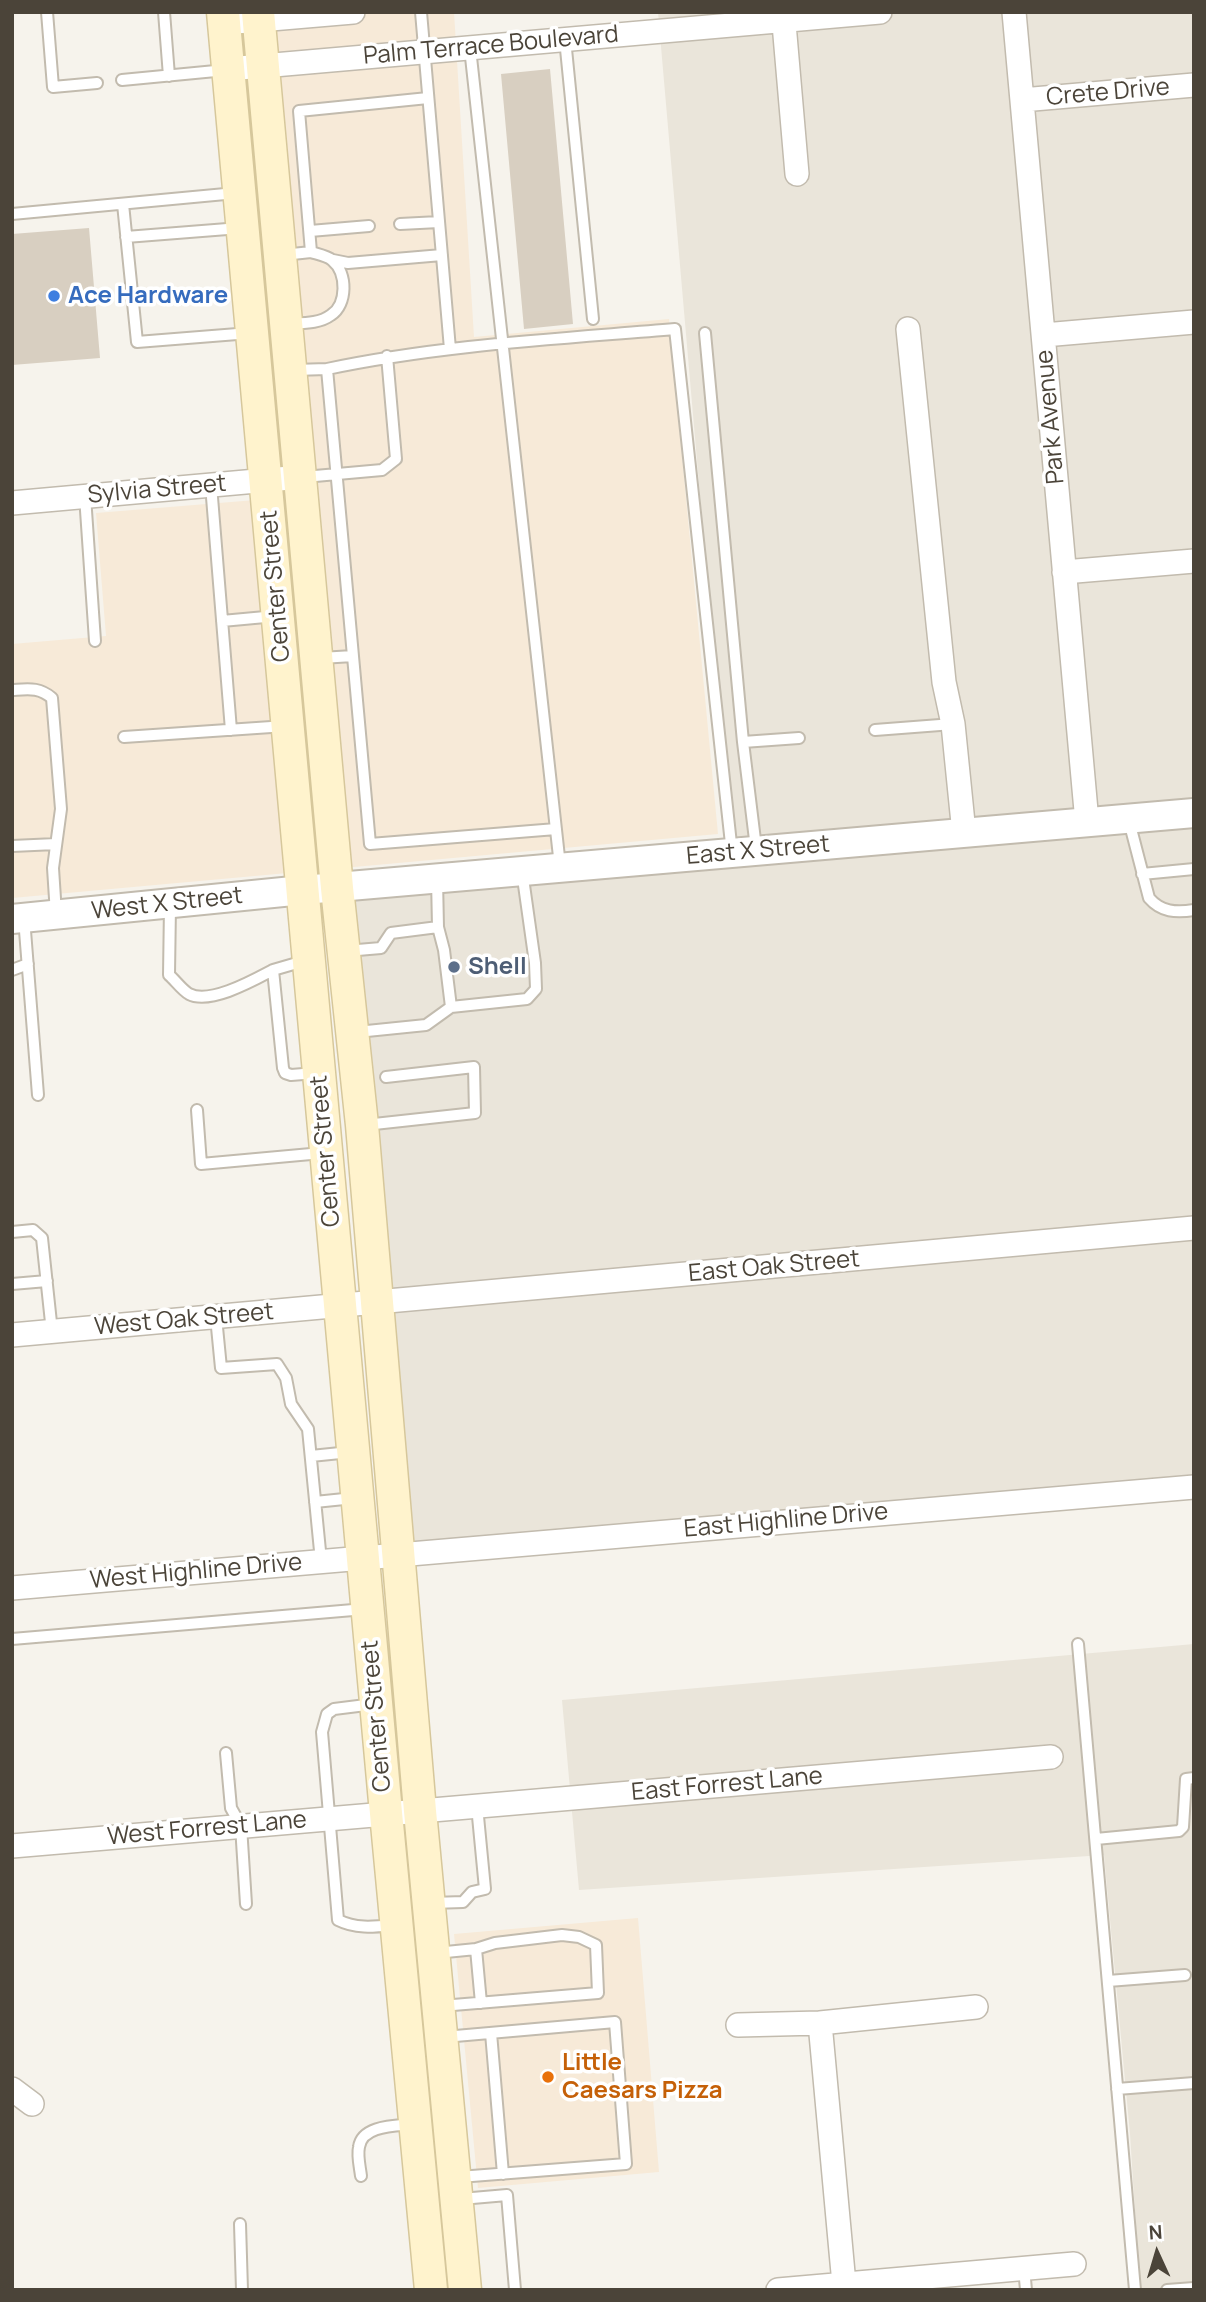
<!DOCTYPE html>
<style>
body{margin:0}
#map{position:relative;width:1206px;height:2302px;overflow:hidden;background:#f6f3ec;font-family:Manrope,sans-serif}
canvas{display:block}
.frame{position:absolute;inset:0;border:14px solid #4b4439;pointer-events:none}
.north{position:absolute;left:1122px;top:2218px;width:70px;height:70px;-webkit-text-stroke:5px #fff;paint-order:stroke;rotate:356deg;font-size:19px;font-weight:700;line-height:28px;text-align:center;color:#4b4439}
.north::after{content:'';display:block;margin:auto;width:24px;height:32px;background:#4b4439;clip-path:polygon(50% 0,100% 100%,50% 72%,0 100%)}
</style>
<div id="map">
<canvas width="1206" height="2302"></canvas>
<div class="frame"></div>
<div class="north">N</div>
</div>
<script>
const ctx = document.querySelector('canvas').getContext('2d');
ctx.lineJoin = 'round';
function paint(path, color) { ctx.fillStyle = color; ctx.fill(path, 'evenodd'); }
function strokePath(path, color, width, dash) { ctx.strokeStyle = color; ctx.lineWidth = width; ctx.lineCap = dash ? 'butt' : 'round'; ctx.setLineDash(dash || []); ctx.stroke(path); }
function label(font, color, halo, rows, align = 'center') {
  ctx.font = font + ' Manrope,sans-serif'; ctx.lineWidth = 7; ctx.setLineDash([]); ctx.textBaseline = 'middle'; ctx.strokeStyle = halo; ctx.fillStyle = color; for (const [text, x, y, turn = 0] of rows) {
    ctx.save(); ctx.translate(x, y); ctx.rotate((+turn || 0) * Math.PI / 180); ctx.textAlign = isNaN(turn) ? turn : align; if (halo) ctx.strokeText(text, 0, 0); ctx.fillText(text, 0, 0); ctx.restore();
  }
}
const residential = new Path2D(`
 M658 12H1194V1487L398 1554 337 888 731 852Z
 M1194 1644V2290H1140L1130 2134 1104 1855 579 1890 562 1700Z`);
const commercial = new Path2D(`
 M272 12H454L474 337 669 319 718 834 12 898V644L106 636 96 513 317 495Z
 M638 1918 659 2172 478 2188 454 1934Z`);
const building = new Path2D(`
 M550 69 573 324 524 329 501 74Z
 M89 228 100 358 12 365V234Z`);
const service = new Path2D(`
 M47 12 53 87 97 83
 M164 12 169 76
 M421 12 450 349
 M565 39 593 319
 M470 48 560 866
 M122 80 226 70
 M123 204 137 342 250 333
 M12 214 236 193
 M400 224 439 222
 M310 231 369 226
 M126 237 240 228
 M283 255 311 252 299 111 428 98
 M333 260 348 263 442 255
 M287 324C302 323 319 324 331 315 347 305 348 273 332 260 327 256 317 254 311 252
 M705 333 743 742 756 848
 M294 370 327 369
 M304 477 382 470 396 459 387 356
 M211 485 231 730
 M85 496 95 641
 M222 621 276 616
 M321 658 353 656
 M12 690C29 689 39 687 52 698L61 809 53 868 56 914
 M875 730 953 724
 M124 737 286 726
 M743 742 799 738
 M1129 821 1149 898C1161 912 1176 913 1194 910
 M556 829 370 844 327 369C441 345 558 339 675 329L732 853
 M12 846 56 844
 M1142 874 1194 869
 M170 906 169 975C175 980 182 990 189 994 210 1005 254 980 273 970
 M24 918 38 1095
 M438 927 444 950 451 1007
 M346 951 381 948 391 933 438 927 437 879
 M304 961 273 970 283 1068 285 1073 291 1075 316 1073
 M12 970 28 964
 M357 1032 426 1025 451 1007 527 999 536 989 535 963 522 871
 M197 1110 201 1164 322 1153
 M365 1125 475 1113 474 1067 386 1077
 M12 1232 33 1230 42 1238 52 1332
 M12 1284 47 1281
 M216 1317 221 1368 277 1364 286 1378 291 1404 308 1429 321 1561
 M311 1456 350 1452
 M315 1502 354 1498
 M12 1639 365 1609
 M1078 1644 1135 2290
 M374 1704 334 1709 327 1714 322 1732 338 1920C356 1929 373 1927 394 1925
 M226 1753 231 1808 241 1826 246 1904
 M1096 1839 1179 1831 1183 1827 1186 1779 1194 1778
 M432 1903 463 1902 472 1892 485 1889 477 1806
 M476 1949 481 2003
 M436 1953 476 1949 495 1943 562 1935 579 1937 596 1945 598 1993 441 2006
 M1108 1981 1185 1975
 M491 2033 503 2174
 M444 2037 615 2022 626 2164 459 2177
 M1117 2089 1194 2083
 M361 2176C360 2167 357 2156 359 2147 362 2125 396 2126 413 2124
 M461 2199 507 2195 515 2290
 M240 2224 242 2290
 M1024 2268 1026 2290
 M1167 2290 1194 2288`);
const minor = new Path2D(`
 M783 12 797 174
 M1014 12 1087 822
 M224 23 353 12
 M228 69 880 12
 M1022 100 1194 85
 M908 329 944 682 953 724 964 833
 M1044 335 1194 322
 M12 503 301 477
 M1064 572 1194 561
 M12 1335 1194 1228
 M12 1588 1194 1487
 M12 1846 1051 1757
 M820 2023 976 2007
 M738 2025 820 2023 844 2284
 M12 2089 32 2104
 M778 2290 1074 2264`);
const tertiary = new Path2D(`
 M12 919 303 890 1194 813`);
const secondary = new Path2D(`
 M223 12 386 1813 431 2290
 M258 12 337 888 362 1125 420 1811 465 2290`);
const markers = [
 [54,296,7,"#3f7fe0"],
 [454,967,7,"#5c6f8a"],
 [548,2077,7,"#e8710a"]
];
const streetNames = [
 ["Palm Terrace Boulevard",491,46,-5],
 ["Crete Drive",1108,93,-5],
 ["Park Avenue",1051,417,-95],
 ["Sylvia Street",157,490,-5],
 ["Center Street",276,586,-95],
 ["East X Street",758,851,-5],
 ["West X Street",167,904,-6],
 ["Center Street",326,1151,-95],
 ["East Oak Street",774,1267,-5],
 ["West Oak Street",184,1320,-5],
 ["East Highline Drive",786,1521,-5],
 ["West Highline Drive",196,1572,-5],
 ["Center Street",377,1716,-95],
 ["East Forrest Lane",727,1785,-5],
 ["West Forrest Lane",207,1829,-5]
];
const shopNames = [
 ["Ace Hardware",68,296]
];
const serviceNames = [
 ["Shell",468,967]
];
const foodNames = [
 ["Little",562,2063],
 ["Caesars Pizza",562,2091]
];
paint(residential, '#eae5da');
paint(commercial, '#f7ead8');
paint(building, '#d8cfc1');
strokePath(service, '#c2bbae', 14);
strokePath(minor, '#c2bbae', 26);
strokePath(tertiary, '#c2bbae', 32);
strokePath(secondary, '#d6c79b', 35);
strokePath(service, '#fff', 10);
strokePath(minor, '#fff', 23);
strokePath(tertiary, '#fff', 28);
strokePath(secondary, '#fff3cd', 32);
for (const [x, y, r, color] of markers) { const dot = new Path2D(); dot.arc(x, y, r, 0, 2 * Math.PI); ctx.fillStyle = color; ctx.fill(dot); strokePath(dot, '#fff', 2.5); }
label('24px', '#4b4439', '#fff', streetNames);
label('bold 24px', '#366cbe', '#fff', shopNames, 'left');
label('bold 24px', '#4e5e75', '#fff', serviceNames, 'left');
label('bold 24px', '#c56008', '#fff', foodNames, 'left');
</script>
